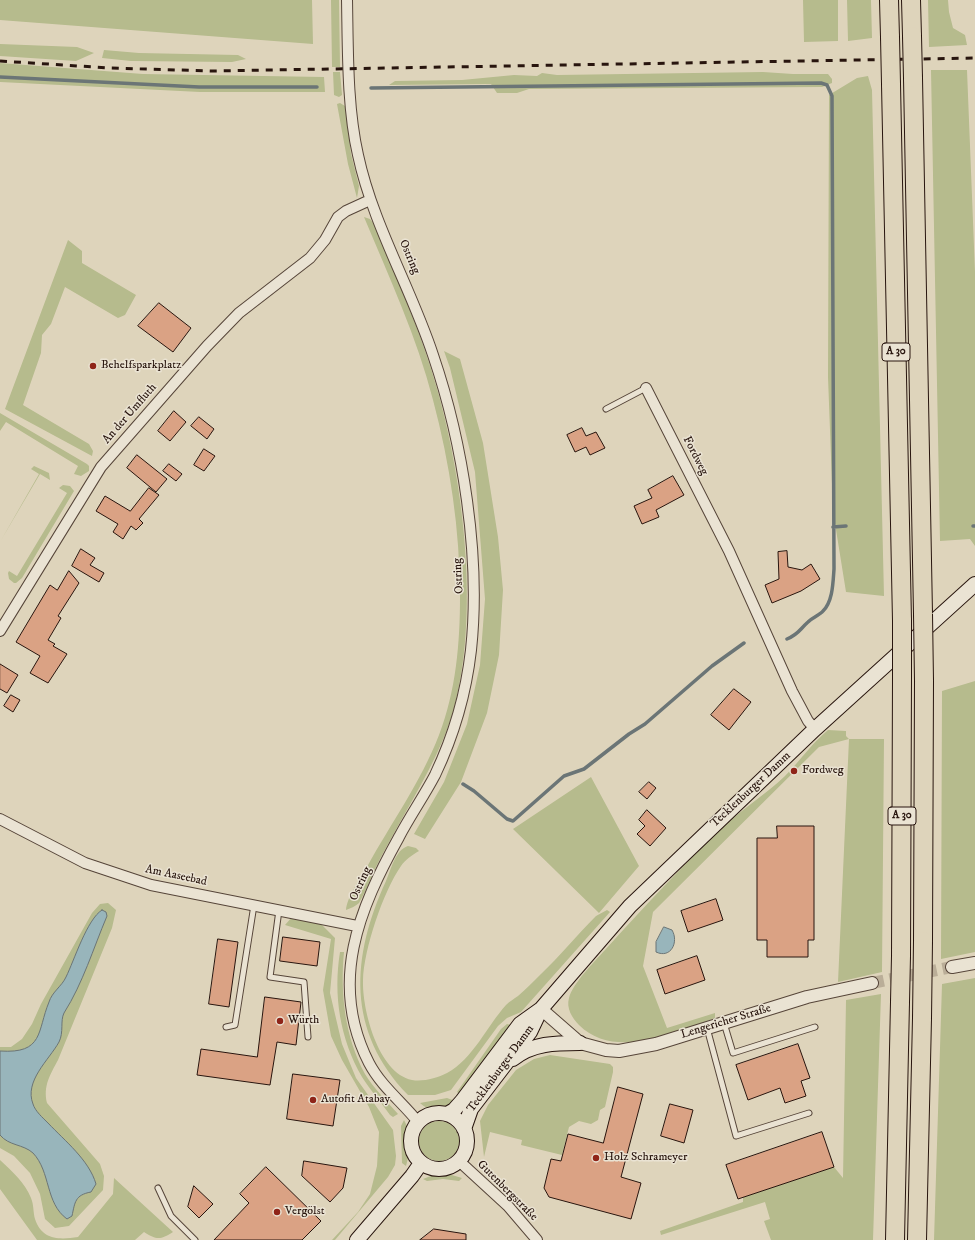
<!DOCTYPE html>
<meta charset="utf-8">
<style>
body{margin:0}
canvas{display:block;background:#ded4bb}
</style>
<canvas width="975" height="1240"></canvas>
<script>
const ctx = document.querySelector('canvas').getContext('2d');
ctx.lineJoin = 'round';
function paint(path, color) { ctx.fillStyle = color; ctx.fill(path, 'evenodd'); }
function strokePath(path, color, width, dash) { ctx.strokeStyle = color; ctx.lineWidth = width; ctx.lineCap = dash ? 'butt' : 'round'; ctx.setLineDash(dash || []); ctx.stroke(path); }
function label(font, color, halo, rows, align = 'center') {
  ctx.font = font + ' "IM FELL DW Pica",serif'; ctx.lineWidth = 3; ctx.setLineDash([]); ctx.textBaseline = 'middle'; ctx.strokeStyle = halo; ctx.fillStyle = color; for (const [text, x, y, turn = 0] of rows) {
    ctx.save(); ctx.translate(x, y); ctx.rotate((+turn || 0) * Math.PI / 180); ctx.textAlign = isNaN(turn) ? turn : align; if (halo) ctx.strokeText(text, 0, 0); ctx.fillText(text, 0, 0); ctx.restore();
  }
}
const green = new Path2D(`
 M0 0H312L313 44 0 20Z
 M331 0H339L340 67H332Z
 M803 0H838V41L804 42Z
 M847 0H871L872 38 848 41Z
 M928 0H948L949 12 953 28 965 35 967 45 929 47Z
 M0 44 77 47 94 53 76 61 0 56Z
 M104 50 139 53 238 55 246 59 232 62 131 61 102 58Z
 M0 63 143 74 324 77 325 92H200L0 82Z
 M931 70H967L975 272V546L970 539 940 541Z
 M333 72H340L342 95 339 97 334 95Z
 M763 72 793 74H828L832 79V83L822 87 529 89 517 93H497L491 84 389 85 395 81 462 80 514 75 537 76 542 73 557 75Z
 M868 76 872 90 884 596 846 592 833 511 828 377 829 95 857 78Z
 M340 103 345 106 351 154 359 186 357 198 348 164 337 104Z
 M364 217 370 219 374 224C397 279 422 334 438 392 464 487 480 616 453 712 441 752 419 788 399 824 391 839 382 854 375 869 370 880 365 893 359 903 356 906 351 908 346 910 347 897 360 879 367 867 391 823 421 782 439 735 456 691 460 643 460 597 460 530 450 464 433 400 417 337 389 277 364 217Z
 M68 240 82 251V263L136 295 125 315 118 318 65 287 51 324 42 335 41 353 23 405 89 444 93 451 92 456 5 409Z
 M444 351 460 359 483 443 498 537 503 590 499 655 487 713 461 782 425 839 414 834 444 782 467 724 480 665 485 599 475 472 450 368Z
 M0 413 87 464 89 466V471L81 476 74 474 78 466 6 422 0 431Z
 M34 466 49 473 50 480 40 474 0 542 39 474 31 469Z
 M63 485 70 486 74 491 22 578 16 583H14L9 579 8 573 9 571 17 576 67 493 59 488Z
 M975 681V952L941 959 942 691Z
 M828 730 846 731V736L849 739H884L882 972 838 982 849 739 819 747 653 912 643 966 667 1028 715 1013V1018C676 1032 615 1061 579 1025 572 1018 566 1008 569 998 573 983 594 962 605 950 643 908 681 867 722 828 742 809 765 795 785 776 800 761 811 744 828 730Z
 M591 777 639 866 599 913 513 829Z
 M408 846 416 848 419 851C412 855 405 860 401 866 383 892 364 949 363 980 362 1009 378 1073 412 1080 423 1082 437 1078 447 1073 473 1059 487 1026 506 1005 510 1001 514 999 518 996 526 989 533 982 540 975 560 956 577 935 596 916L607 910 610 912 521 1012 507 1018 498 1026 451 1090 435 1095H408C346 1031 351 957 386 881 391 870 395 850 408 846Z
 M108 903 116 910 112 928 58 1060C50 1075 43 1086 47 1103L100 1164 104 1176 103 1190 69 1226 55 1228 45 1219 40 1194 30 1173 14 1156 0 1148V1047H11L22 1039 32 1024 41 1004 92 913 100 904Z
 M292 917 320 923 335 938 330 993 342 1044 356 1078 393 1130 396 1156 395 1165 388 1177 335 1240H332L358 1212 370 1194 377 1166 379 1132 369 1107 342 1060 331 1036 323 990 331 939 285 925Z
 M340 952H344C340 994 345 1037 365 1074 374 1089 387 1101 398 1114L393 1117 390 1115C381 1102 370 1090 362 1077 340 1039 333 995 340 952Z
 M975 978V1240H934L942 984Z
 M881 994 873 1240H771L764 1221 770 1219 765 1202 661 1235 660 1231 743 1202V1197L834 1167 843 1178 846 1000Z
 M507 1024 515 1026 461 1095 457 1092 501 1029Z
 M550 1055 610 1064 613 1067V1072L605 1107 600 1110 598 1120 591 1124 579 1121 569 1127 562 1155 521 1145 522 1140 490 1132 484 1157 480 1121 488 1105 516 1070 534 1059Z
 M447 1098 455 1101C444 1108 431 1114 420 1103Z
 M404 1120 408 1128 407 1145 409 1154 406 1166 402 1163 401 1126Z
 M419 1141a20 20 0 1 1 40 0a20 20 0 1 1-40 0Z
 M0 1160C12 1171 25 1183 31 1198 34 1205 33 1212 35 1219 42 1240 59 1240 78 1237L113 1194 114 1178 173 1232C160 1240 157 1240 144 1232L135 1240H37L0 1189Z
 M445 1173 462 1178 459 1181 443 1179 427 1181 423 1179 436 1174Z`);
const water = new Path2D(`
 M102 910 106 912 107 916C93 949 83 983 64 1013 60 1021 64 1032 59 1042 49 1060 24 1081 33 1104 35 1111 43 1118 48 1123 65 1141 89 1160 96 1184L91 1192C75 1195 75 1202 72 1216L67 1219C45 1203 51 1172 33 1153 23 1144 9 1146 0 1135V1051C44 1054 37 1031 49 1002 52 992 62 986 66 977 74 961 87 919 102 910Z
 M664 927 672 930C679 942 671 959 656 952V942Z`);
const stream = new Path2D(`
 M0 77 199 87H317
 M371 88 821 83 827 85 832 96 834 569C833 582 833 601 823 611 820 615 813 617 808 622 799 630 799 634 787 639
 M973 526H975
 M833 527 846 526
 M463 784 474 791 507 819 513 821 564 776 584 769 629 734 645 724 712 666 744 643`);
const building = new Path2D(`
 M159 303 191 328 173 352 138 326Z
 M174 411 186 422 170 441 158 431Z
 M199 417 214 429 207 439 191 426Z
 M582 428 586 436 596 432 605 448 590 455 586 447 575 452 567 435Z
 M204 449 215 456 204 471 194 465Z
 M137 455 167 479 156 492 127 468Z
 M169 464 182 474 176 481 163 471Z
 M673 476 684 495 656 510 659 517 642 524 634 506 652 498 648 490Z
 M149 488 159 495 139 519 143 523 136 530 131 526 123 539 113 532 118 524 96 511 105 496 130 511Z
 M81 549 95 558 90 565 104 573 99 582 72 566Z
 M787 551 788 567 802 570 811 564 820 579 801 591 772 603 765 585 779 579 778 552Z
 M69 571 79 583 58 616 61 618 48 640 55 644 53 646 67 654 48 683 30 673 40 656 16 642 50 585 57 590Z
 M0 664 18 675 7 693 0 689Z
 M734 689 751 702 729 730 711 715Z
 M11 695 20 700 13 712 4 706Z
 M649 782 656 788 647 799 639 792Z
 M647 810 666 828 650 846 637 834 645 826 639 820Z
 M777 826H814V940H808V957H767V940H757V838H777Z
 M716 899 723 920 688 932 681 911Z
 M283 937 320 942 317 966 280 961Z
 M218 939 238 942 229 1007 209 1004Z
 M697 956 705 980 665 994 657 970Z
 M265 997 301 1002 296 1045 277 1042 270 1085 197 1075 201 1049 257 1057Z
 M798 1044 810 1078 801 1081 806 1096 785 1103 780 1088 748 1100 736 1065Z
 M293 1074 340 1080 333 1126 287 1119Z
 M618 1087 643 1094 621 1177 641 1183 631 1219 549 1197 544 1188 551 1159 561 1161 568 1134 603 1143Z
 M670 1104 693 1110 684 1143 661 1136Z
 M822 1132 834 1167 738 1199 726 1165Z
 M304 1161 347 1168 343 1188 330 1202 302 1176Z
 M266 1167 321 1221 302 1240H214L249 1203 240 1194Z
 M194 1186 213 1204 199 1218 188 1207Z
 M434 1229 466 1234V1240H420Z`);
const tertiaryTunnel = new Path2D(`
 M872 983 952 967`);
const service = new Path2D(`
 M606 409 646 388
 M279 910 270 977 304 982 308 1037
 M724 1023 733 1053 815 1027
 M226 1027 235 1025 254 905
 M707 1028 736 1136 809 1113
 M158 1188 171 1216 195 1240`);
const minor = new Path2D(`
 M347 0C348 49 347 107 358 155 373 225 411 288 433 355 463 443 481 557 471 650 466 694 454 735 435 775 424 796 410 816 399 837 359 909 328 983 369 1063 381 1086 402 1102 418 1122
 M646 388 729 551 792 691 808 721 815 729
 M0 631 101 467 207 346 239 313 310 258 325 240 338 217 346 211 370 200
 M0 819 85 863 151 885 357 926
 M459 1161 508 1206 537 1240`);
const tertiary = new Path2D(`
 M952 967 975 963
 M541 1009 580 1043 606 1050 619 1051 656 1044 807 997 872 983`);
const secondary = new Path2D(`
 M513 1059C532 1043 556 1043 580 1043
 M411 1141a28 28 0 1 1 56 0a28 28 0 1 1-56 0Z
 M447 1114 454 1110 462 1101 520 1024 541 1009 630 906 815 729 975 584
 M464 1129 471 1109 530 1032 540 1011
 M357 1240 412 1176 421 1163`);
const motorway = new Path2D(`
 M889 0 890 37
 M911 0 912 36
 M913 78 923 614
 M891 84 902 621
 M923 941 924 681
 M901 956 902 677
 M895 1240 900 1002
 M917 1240 922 1018`);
const rail = new Path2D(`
 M0 61 110 68 212 71 975 58`);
const motorwayBridge = new Path2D(`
 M912 36 913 78
 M890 37 891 84
 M923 614 924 681
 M902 621V677
 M900 1002 901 956
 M922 1018 923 941`);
const markers = [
 [93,366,4,"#8f2418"],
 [794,771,4,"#8f2418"],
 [280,1021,4,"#8f2418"],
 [313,1100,4,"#8f2418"],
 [596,1158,4,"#8f2418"],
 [277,1212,4,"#8f2418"]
];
const shields = [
 [896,352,28],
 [902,816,28]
];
const shieldNames = [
 ["A 30",896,352],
 ["A 30",902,816]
];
const streetNames = [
 ["Ostring",409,257,67],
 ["An der Umfluth",130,414,-49],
 ["Fordweg",695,456,63],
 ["Ostring",459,576,-93],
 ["Tecklenburger Damm",751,790,-43],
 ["Am Aaseebad",176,876,12],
 ["Ostring",361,884,-65],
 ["Lengericher Straße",726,1022,-17],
 ["Tecklenburger Damm",501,1069,-54],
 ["Gutenbergstraße",507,1191,45]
];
const poiNames = [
 ["Behelfsparkplatz",101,366],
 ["Fordweg",802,771],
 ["Würth",288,1021],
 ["Autofit Atabay",321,1100],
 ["Holz Schrameyer",604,1158],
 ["Vergölst",285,1212]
];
paint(green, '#b6bb8d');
paint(water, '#98b5bb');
strokePath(water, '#6b7576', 1);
strokePath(stream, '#6b7576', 3.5);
paint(building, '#daa284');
strokePath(building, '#28150e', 1);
strokePath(tertiaryTunnel, '#baae98', 12, [12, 6]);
strokePath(service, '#564539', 7);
strokePath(minor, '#564539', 12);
strokePath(tertiary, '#564539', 14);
strokePath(secondary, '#28150e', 16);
strokePath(motorway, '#28150e', 20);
strokePath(service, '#eae3d3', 5);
strokePath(minor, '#eae3d3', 10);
strokePath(tertiary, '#eae3d3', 12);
strokePath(secondary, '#eae3d3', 14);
strokePath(motorway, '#ded4bb', 18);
strokePath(rail, '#28150e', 3, [7, 7]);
strokePath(motorwayBridge, '#28150e', 20, []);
strokePath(motorwayBridge, '#ded4bb', 18);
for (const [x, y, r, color] of markers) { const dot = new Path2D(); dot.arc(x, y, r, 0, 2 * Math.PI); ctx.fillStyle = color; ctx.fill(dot); strokePath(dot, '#eae3d3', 1.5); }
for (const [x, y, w] of shields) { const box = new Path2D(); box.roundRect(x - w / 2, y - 9, w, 18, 3); ctx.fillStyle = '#eae3d3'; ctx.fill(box); strokePath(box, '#28150e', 1); }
label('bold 11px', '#28150e', null, shieldNames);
label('12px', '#28150e', '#eae3d3', streetNames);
label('12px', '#28150e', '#eae3d3', poiNames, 'left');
</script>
